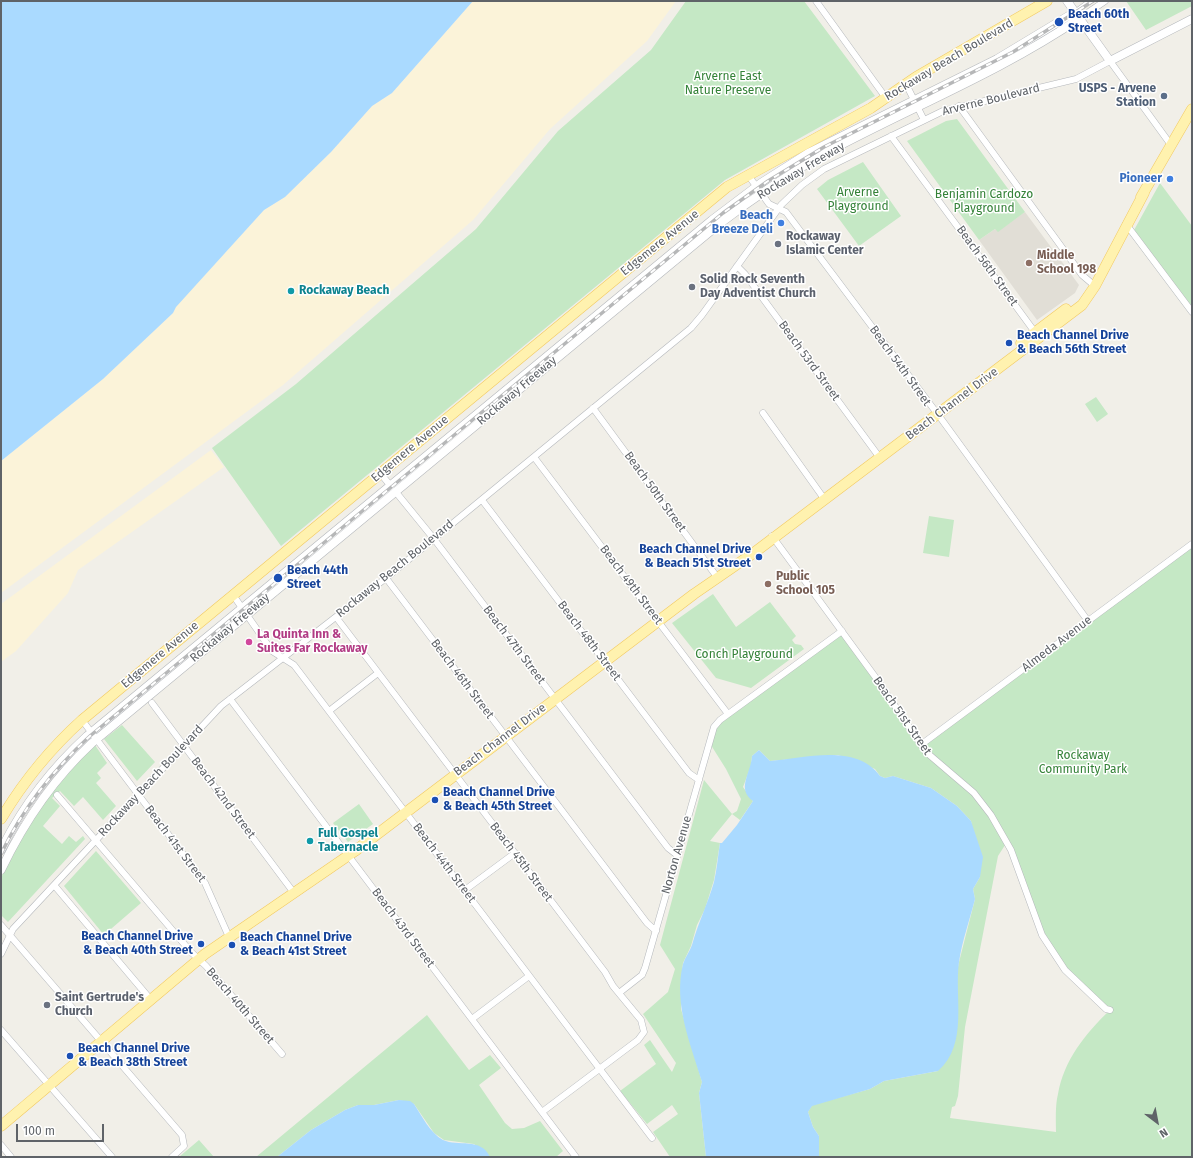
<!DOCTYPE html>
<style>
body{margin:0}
#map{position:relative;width:1193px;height:1158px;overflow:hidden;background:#f1efe8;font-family:"Fira Sans",sans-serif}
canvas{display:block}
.frame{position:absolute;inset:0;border:2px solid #5f6368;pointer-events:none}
.north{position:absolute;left:1137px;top:1102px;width:40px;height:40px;-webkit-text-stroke:3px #fff;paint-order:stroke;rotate:148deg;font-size:11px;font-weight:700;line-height:16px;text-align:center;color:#5f6368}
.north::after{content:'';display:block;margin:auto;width:14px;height:18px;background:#5f6368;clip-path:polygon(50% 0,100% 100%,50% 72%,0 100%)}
.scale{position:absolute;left:16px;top:1124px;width:88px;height:18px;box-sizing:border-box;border:2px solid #5f6368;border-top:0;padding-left:5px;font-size:12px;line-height:14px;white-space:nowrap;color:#5f6368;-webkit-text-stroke:3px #fff;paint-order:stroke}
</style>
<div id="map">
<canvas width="1193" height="1158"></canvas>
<div class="frame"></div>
<div class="north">N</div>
<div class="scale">100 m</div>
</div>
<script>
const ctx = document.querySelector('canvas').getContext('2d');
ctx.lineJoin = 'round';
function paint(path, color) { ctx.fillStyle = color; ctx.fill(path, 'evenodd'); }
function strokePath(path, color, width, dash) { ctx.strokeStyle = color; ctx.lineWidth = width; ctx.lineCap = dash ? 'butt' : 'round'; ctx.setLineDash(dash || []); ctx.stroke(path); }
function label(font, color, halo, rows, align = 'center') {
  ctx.font = font + ' "Fira Sans",sans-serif'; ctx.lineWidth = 3; ctx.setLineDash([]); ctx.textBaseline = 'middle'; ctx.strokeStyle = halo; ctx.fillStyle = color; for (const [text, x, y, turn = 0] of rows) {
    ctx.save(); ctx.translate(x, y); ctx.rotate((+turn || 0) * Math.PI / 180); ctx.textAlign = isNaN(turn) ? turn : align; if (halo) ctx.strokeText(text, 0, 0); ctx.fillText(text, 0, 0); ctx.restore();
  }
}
const education = new Path2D(`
 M1025 212 1079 285 1075 293 1037 320 979 240 995 229 998 231Z`);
const green = new Path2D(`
 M686 1H804L875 96 725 180 281 546 212 448 296 384 476 229 558 131 651 50Z
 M1126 1H1192V6L1146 30Z
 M957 119 1025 212 998 232 995 229 979 240 907 141 946 121Z
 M863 162 901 216 859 246 817 189 828 180Z
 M1160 183 1192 226V312L1133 232Z
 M1096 397 1108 414 1097 422 1085 404Z
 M929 516 954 520 949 557 923 553Z
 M1192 544V1157H819V1136L813 1127 808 1112 812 1105 870 1089 884 1081 938 1071 959 962 975 899 973 889 980 877 971 821 957 806 931 788 893 776 885 778 880 776 875 769 838 755 770 761 759 750 752 756 751 766 743 787 753 801 740 820 732 814 710 841 720 843 714 880 705 909 697 925 691 946 683 963 681 981V1009L702 1082 699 1093 706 1157H670L653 1132 678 1114 672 1105 647 1124 620 1091 656 1064 644 1045 650 1040 672 1072 676 1063 643 1014 668 992 675 969 660 945 704 780 732 814 737 811 741 799 726 769 709 742 716 724 842 631 921 744ZM1007 842 1042 935 1065 970 1110 1010C1085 1034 1064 1060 1058 1094 1055 1106 1056 1120 1056 1132L950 1118 952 1107 955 1106 958 1096 965 1027 998 856Z
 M713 594 736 627 770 602 796 636 792 640 795 644 801 645 804 649 751 688 716 678 672 623Z
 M122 725 155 762 137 781 104 739Z
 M95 745 107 763 97 773 101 778 96 783 116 806 103 820 83 797 74 806 60 791 52 798 60 806 43 826 62 844 69 836 76 842 83 836 85 839 8 922 1 915C1 904 0 891 1 881 10 839 63 775 95 745Z
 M359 804 373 824 348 842 333 823Z
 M96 851 141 903 104 935 64 886Z
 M427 1015 469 1070 490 1055 501 1068 479 1085 505 1123 512 1129 524 1128 540 1121 563 1151 556 1157H490L474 1144 444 1140 434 1133 414 1104 399 1100 374 1105H358L345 1110 311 1130 277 1157H256Z
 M199 1140 214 1157H179Z`);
const sand = new Path2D(`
 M473 1H676L647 41 550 129 473 220 283 385 1 593V461L103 379 173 313 175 307 264 210 285 197 331 152 372 106 392 93Z
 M211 450 224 467 78 570 68 593 16 651 1 662V604Z`);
const water = new Path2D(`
 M1 1H473L392 93 372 106 331 152 285 197 264 210 176 307 173 313 103 379 1 461Z
 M759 750 770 761C805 758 856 743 880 776L885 778 893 776 931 788 957 806 971 821 983 857 980 877 973 889 975 899C970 919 962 941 959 962 954 997 969 1044 938 1071L884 1081 870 1089 812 1106 808 1112 813 1127 819 1136V1157H706L699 1093 702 1082C691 1045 673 1004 683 964 685 957 690 951 692 945 698 923 708 903 714 882 717 869 718 855 720 843H722L737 825 753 801C736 789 751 773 752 756Z
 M399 1100 410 1101 414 1104C422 1116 430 1133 443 1140 458 1147 481 1137 490 1157H277L311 1130 345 1110 358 1105H374Z`);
const pedestrian = new Path2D(`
 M1075 12 1090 1`);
const minor = new Path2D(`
 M816 1 886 98
 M1080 18 1105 1
 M906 84 924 120
 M959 106 1082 275 1095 286
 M891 136 1037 335
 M748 175 769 204 786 212 942 420 1088 621
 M1126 224 1192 312
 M737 266 745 274 880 458
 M593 408 717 577
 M763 413 825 500
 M534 457 728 714
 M380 473 390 485
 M395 491 434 539 668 848 677 855
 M482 500 689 773 699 780
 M772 536 876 678 926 752 974 793 991 815 1011 850 1042 935 1065 970 1106 1009 1110 1010
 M386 578 647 923 656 931
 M233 595 272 651 294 665 652 1138
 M336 617 605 972 613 986 641 1020 644 1032 638 1040 542 1112
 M230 699 576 1157
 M152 703 294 893
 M329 711 378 673
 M82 720 205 883 229 937
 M922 744 1192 544
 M57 795 191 952 206 966 282 1054
 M54 885 151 1000
 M465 890 515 853
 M1 925 182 1135 184 1146 172 1157
 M1 954 13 929 221 706 386 578 691 328 702 315 781 205 802 185 824 169 943 111 1076 79 1110 61 1171 145
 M619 993 642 975 645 968 714 727 720 720 842 631
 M472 1019 529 976
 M1 1030 112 1157
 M1 1145 11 1157`);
const tertiary = new Path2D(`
 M1067 1 1110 61 1192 19
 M1 850C22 807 51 769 87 736L712 220 761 183 810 152 997 59 1075 12
 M1 870C24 822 53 779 92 743L718 225C752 199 787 175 824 154 909 108 999 73 1080 18`);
const primary = new Path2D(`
 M1141 197 1192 109
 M1021 343 1066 309
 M1 819C23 782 50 749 82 720L727 187 871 108 916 77 1047 1
 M1 1126 205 954 355 851 694 594 755 552 1082 305 1095 286 1144 193`);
const rail = new Path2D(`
 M1 854C23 808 53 770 90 736L723 213 768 181 824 147 1013 52 1093 1`);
const markers = [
 [1059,22,5,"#1a4fb4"],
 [1164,96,4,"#5c6f8a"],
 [1170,179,4,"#3f7fe0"],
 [781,223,4,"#3f7fe0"],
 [778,244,4,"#6b7280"],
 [1029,263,4,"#8d6e63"],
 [692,287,4,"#6b7280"],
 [291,291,4,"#0f9aa8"],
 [1009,343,4,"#1a4fb4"],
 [759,557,4,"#1a4fb4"],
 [278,578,5,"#1a4fb4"],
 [768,584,4,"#8d6e63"],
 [249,642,4,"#d1479c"],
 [435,800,4,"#1a4fb4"],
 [310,841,4,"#0f9aa8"],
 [201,944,4,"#1a4fb4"],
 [232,945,4,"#1a4fb4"],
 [47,1005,4,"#6b7280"],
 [70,1056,4,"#1a4fb4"]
];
const transitNames = [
 ["Beach 60th",1068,15],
 ["Street",1068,29],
 ["Beach Channel Drive",1017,336],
 ["& Beach 56th Street",1017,350],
 ["Beach Channel Drive",751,550,"right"],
 ["& Beach 51st Street",751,564,"right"],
 ["Beach 44th",287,571],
 ["Street",287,585],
 ["Beach Channel Drive",443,793],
 ["& Beach 45th Street",443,807],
 ["Beach Channel Drive",193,937,"right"],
 ["& Beach 40th Street",193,951,"right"],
 ["Beach Channel Drive",240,938],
 ["& Beach 41st Street",240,952],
 ["Beach Channel Drive",78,1049],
 ["& Beach 38th Street",78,1063]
];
const streetNames = [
 ["Rockaway Beach Boulevard",949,60,-31],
 ["Arverne Boulevard",991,100,-14],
 ["Rockaway Freeway",801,171,-31],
 ["Edgemere Avenue",660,243,-39],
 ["Beach 56th Street",987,266,54],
 ["Beach 53rd Street",809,361,54],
 ["Beach 54th Street",900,366,54],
 ["Rockaway Freeway",517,391,-40],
 ["Beach Channel Drive",952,404,-37],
 ["Edgemere Avenue",410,449,-40],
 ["Beach 50th Street",655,492,54],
 ["Rockaway Beach Boulevard",395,569,-39],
 ["Beach 49th Street",631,585,53],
 ["Rockaway Freeway",230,628,-40],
 ["Beach 48th Street",589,641,53],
 ["Almeda Avenue",1057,644,-37],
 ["Beach 47th Street",514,645,53],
 ["Edgemere Avenue",160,655,-40],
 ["Beach 46th Street",462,679,53],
 ["Beach 51st Street",902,716,55],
 ["Beach Channel Drive",500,740,-37],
 ["Rockaway Beach Boulevard",151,781,-47],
 ["Beach 42nd Street",223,798,53],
 ["Beach 41st Street",175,844,53],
 ["Norton Avenue",677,855,-74],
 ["Beach 45th Street",521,862,53],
 ["Beach 44th Street",444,863,53],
 ["Beach 43rd Street",403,928,53],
 ["Beach 40th Street",240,1006,49]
];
const parkNames = [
 ["Arverne East",728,77],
 ["Nature Preserve",728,91],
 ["Arverne",858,193],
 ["Playground",858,207],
 ["Benjamin Cardozo",984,195],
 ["Playground",984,209],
 ["Conch Playground",744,655],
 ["Rockaway",1083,756],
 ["Community Park",1083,770]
];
const serviceNames = [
 ["USPS - Arvene",1156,89],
 ["Station",1156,103]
];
const shopNames = [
 ["Pioneer",1162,179],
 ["Beach",773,216],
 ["Breeze Deli",773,230]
];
const worshipNames = [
 ["Rockaway",786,237],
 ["Islamic Center",786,251],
 ["Solid Rock Seventh",700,280],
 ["Day Adventist Church",700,294],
 ["Saint Gertrude's",55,998],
 ["Church",55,1012]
];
const educationNames = [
 ["Middle",1037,256],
 ["School 198",1037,270],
 ["Public",776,577],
 ["School 105",776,591]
];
const cultureNames = [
 ["Rockaway Beach",299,291],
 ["Full Gospel",318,834],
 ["Tabernacle",318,848]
];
const hotelNames = [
 ["La Quinta Inn &",257,635],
 ["Suites Far Rockaway",257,649]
];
paint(education, '#e1ded6');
paint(green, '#c5e8c5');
paint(sand, '#fbf3d9');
paint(water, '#aadaff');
strokePath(pedestrian, '#b5b8bc', 5.5);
strokePath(minor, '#b5b8bc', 7);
strokePath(tertiary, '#b5b8bc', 9);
strokePath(primary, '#f2c960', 11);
strokePath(pedestrian, '#fff', 4.5);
strokePath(minor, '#fff', 6);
strokePath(tertiary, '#fff', 8);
strokePath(primary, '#fff2af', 10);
strokePath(rail, '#b6b7b8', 3.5);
strokePath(rail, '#fff', 2, [6]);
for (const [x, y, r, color] of markers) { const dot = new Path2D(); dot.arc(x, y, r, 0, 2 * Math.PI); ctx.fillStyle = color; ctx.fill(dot); strokePath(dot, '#fff', 1.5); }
label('bold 12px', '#164399', '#fff', transitNames, 'left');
label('12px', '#5f6368', '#fff', streetNames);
label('12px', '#348238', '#fff', parkNames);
label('bold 12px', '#4e5e75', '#fff', serviceNames, 'right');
label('bold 12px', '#366cbe', '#fff', shopNames, 'right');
label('bold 12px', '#5b616d', '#fff', worshipNames, 'left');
label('bold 12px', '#785e54', '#fff', educationNames, 'left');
label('bold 12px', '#0d838f', '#fff', cultureNames, 'left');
label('bold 12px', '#b23c85', '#fff', hotelNames, 'left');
</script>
